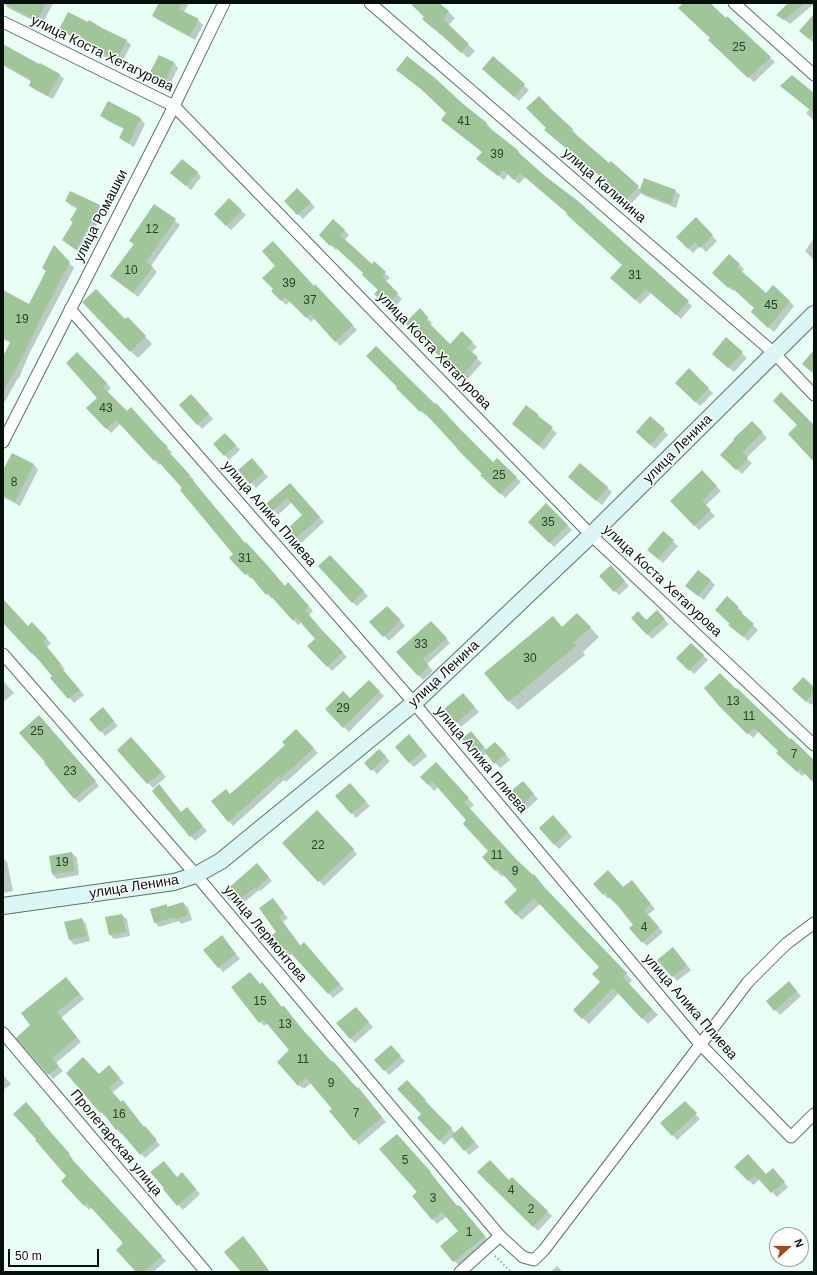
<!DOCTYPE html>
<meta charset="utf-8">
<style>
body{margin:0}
#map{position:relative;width:817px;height:1275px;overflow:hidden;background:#e9fef4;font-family:Arial,sans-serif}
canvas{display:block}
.frame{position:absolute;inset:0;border:4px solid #05100b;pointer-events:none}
.north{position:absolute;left:769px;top:1227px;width:40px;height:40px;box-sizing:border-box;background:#fff;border:1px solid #9b9f9d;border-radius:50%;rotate:69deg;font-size:11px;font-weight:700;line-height:16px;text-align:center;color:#05100b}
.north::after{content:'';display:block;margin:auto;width:14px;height:18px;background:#ac471c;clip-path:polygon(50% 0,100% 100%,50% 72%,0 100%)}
.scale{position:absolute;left:8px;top:1249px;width:91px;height:18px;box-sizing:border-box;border:2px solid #05100b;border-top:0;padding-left:5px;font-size:12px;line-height:14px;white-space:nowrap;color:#05100b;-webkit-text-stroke:3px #fff;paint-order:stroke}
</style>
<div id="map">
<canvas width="817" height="1275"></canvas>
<div class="frame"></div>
<div class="north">N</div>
<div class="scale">50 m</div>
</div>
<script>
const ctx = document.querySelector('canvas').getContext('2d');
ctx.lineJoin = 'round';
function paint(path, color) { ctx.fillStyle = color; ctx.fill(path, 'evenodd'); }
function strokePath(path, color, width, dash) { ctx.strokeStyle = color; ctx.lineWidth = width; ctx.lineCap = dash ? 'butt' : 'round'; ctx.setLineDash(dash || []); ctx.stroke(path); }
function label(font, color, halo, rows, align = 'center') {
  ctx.font = font + ' Arial,sans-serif'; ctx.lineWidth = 3; ctx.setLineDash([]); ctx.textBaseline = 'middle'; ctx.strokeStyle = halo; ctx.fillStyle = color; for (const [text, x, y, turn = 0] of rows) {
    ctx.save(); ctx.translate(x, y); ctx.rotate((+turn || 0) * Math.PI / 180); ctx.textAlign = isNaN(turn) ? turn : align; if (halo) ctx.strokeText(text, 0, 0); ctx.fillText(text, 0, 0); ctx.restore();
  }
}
const shadow = new Path2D(`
 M4 3H53L42 25 8 8Z
 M159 3H189L184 12 198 20 203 25 195 40 158 20 153 15Z
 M411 3H439L455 18 448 26 475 51 468 58 442 34 441 35 429 25 423 19 425 17Z
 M684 3H708L775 62 754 82 714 44 711 38Z
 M789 3H813L814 4 790 24 778 15Z
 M814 16V43L805 36Z
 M61 28 101 29 126 40 131 45 121 64 101 55 97 50V48L81 38 80 41 65 33Z
 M3 45 40 66 59 74 64 79 53 99 35 90 30 85 32 82 4 66 3 67Z
 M159 56 174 63 178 68 167 90 153 83 148 78Z
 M493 58 529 90 519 101 488 74Z
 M402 74 461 104 487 124 491 129V130L518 151 522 157 692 306 681 319 651 293 640 304 616 282 624 265 568 213 525 177 519 184 508 174 504 180 482 163V152L447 113 426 93Z
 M814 94V121L806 113 810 109Z
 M539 97 577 135 576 136 610 164 611 162 641 190 675 191 680 195 676 208 645 196 641 193 631 204 606 181 550 134Z
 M108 103 141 119 145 124 134 147 125 142 120 138 124 129 106 120 102 116Z
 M197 172 201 177 191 190 171 173Z
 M297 189 315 207 303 219 285 201Z
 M229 199 246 215 231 230 215 214Z
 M66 201 99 206 104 211 81 254 64 240 73 223 71 220 78 209 71 206Z
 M155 205 180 225 151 266 157 272 138 297 116 280 134 245 130 240Z
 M696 219 717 241 706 252 700 246 693 253 677 237Z
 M344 230 349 235 345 240 372 265 374 263 390 278 385 282 402 299 392 310 376 294 379 290 364 273 337 248 336 250 325 240Z
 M814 238V260L805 251Z
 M54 247 74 268 29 354 19 378H18L3 405V358L11 343 3 339V298L29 305 47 272 43 268Z
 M729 255 744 269 741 273 766 295 773 286 794 306 774 332 752 312 756 308 735 289 733 291 718 278Z
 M314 287 319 290 357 330 340 346 315 318 311 322 290 301 286 305 273 291Z
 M420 310 432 323 430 325 450 345 462 333 477 347 471 353 482 363 466 381 406 323Z
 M128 318 152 344 138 358 131 351 125 321Z
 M726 339 747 358 734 372 718 358Z
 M77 353 111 388 107 392 127 412 172 452 170 454 194 480 193 481 245 544 285 587 293 588 313 611 309 615 325 635 347 657 332 671 309 646 316 639 301 622 298 625 273 597 272 599 267 594 253 577 251 579 230 558 235 554 184 488 161 463 159 465 120 424 111 433 88 408 98 398Z
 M689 370 713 393 700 406 676 383Z
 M402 393 493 463 497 459 521 482 505 498 482 475 483 474 427 414 426 416Z
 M196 400 213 419 202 429 181 405Z
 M538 416 542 421 557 433 544 450 513 424Z
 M650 417 668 435 655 449 637 432Z
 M752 422 767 438 746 458 752 463 742 474 721 455Z
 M230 439 240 450 229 460 225 455Z
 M12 454 34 465 38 470 20 506 3 497V472Z
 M256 464 268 477 256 488 239 470Z
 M580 465 612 492 602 505 574 482Z
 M702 471 721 491 705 506 715 516 699 530 671 501Z
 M294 489 324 522 301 543 288 529 303 515 292 502 278 515 274 510Z
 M546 505 572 530 554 547 529 522Z
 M663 533 678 546 663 563 653 554Z
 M330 556 368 596 357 606 352 602Z
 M611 567 629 586 619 595 601 576Z
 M710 580 715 585 704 600 691 590Z
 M3 604 28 627 32 624 51 643 46 648 65 669 63 670 84 695 74 703 52 678 54 676 37 656 36 657 31 653 3 621Z
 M387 607 405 626 389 641 371 622Z
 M738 608 743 612 741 614 758 630 748 641 716 610Z
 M657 612 669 624 652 639 632 618 646 621Z
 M586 623 599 637 583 652 585 655 518 710 509 701 562 627Z
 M436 627 450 643 427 664 433 671 423 680 398 652Z
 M691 644 708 660 694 674 678 658Z
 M3 681 14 693 3 702Z
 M369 681 384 696 349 732 326 709 350 699Z
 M814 689V702L811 705 798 694Z
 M467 699 479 712 461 727 445 709Z
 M720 705 814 762V781L806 773 802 776 778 753 779 751 759 731 753 738Z
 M107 713 118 726 105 736 101 731Z
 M44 721 99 786 79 803 46 762Z
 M301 735 318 753 286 782 284 780 233 826 229 821 230 794 286 745Z
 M475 737 487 750 500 747 510 760 500 768 487 753 480 758 463 739Z
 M414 740 427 756 414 767 409 762Z
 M136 743 166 777 153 788 118 750Z
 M379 750 390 761 377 774 366 763Z
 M442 770 474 805 469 809 522 866 533 877 534 876 540 882 551 895 632 980 629 984 658 1015 648 1024 619 993 589 1024 574 1010 601 982 600 967 540 904 522 920 516 914 519 890 504 875 502 877 483 857 490 851 468 821 438 787 434 791 422 777Z
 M527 787 538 799 527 809 523 804Z
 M354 789 370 806 356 818 352 813Z
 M153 791 182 813H191L207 831 195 841Z
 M317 812 357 854 324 886 284 843Z
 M558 821 572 837 559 849 540 829Z
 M72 853 77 858 79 875 57 879 52 874 50 857Z
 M3 858 7 862 13 891 3 893Z
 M260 868 272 881 260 891 259 890 247 900 234 904 224 893Z
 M595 884 623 888 636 886 655 909 647 915 663 932 647 946 643 942 634 925 619 906 610 897 608 899Z
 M272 899 288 918 283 922 301 946 304 943 344 989 333 998 293 953 288 957 283 952 278 932Z
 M183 903 188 907 192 920 181 924 179 921 159 927 155 922 166 905 169 908Z
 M122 915 127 919 130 936 114 939 110 935Z
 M82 919 86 924 90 941 74 945 70 940 66 923Z
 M226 941 240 959 223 972 204 950Z
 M677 953 691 970 677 981 673 976Z
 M70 983 84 999 61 1018 81 1042 56 1063 63 1071 53 1079 17 1038 32 1025Z
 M260 985 357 1089 362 1093 386 1122 359 1145 333 1109 311 1083 304 1089 299 1085 291 1050 268 1023 264 1026 260 1022Z
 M793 987 801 996 780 1015 767 1001Z
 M360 1013 373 1027 355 1043 350 1038Z
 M395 1051 405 1061 389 1075 375 1060Z
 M114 1071 124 1083 112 1093 160 1145 145 1158 123 1133 121 1134 106 1116V1117L101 1112 99 1076Z
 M3 1075 11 1084 3 1090Z
 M407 1081 455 1133 466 1132 479 1147 469 1155 453 1136 444 1145 418 1118 422 1114Z
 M26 1104 45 1124 44 1126 73 1159 72 1160 166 1261 153 1272H137L125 1243 92 1207 89 1210 62 1181 68 1176 37 1139Z
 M689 1107 700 1119 677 1140 673 1135Z
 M401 1140 434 1177V1178L458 1207 463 1210 489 1241 459 1266 441 1247 460 1231 447 1216 437 1224 433 1219 419 1192Z
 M736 1167 767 1175 777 1174 788 1187 777 1197 760 1179 753 1185Z
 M478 1172 509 1181 512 1178 552 1216 538 1231Z
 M177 1178H186L200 1194 183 1210 164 1189Z
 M557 1266 563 1272H551Z`);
const building = new Path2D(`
 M3 3H46L37 21Z
 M159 3H182L179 9 199 19 190 36 152 16Z
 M410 3H439L449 11 443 19 469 44 461 53 435 29V30L422 19 424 17Z
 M683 3H710L726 18 727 16 771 57 748 78 708 40 710 38 678 8Z
 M788 3H805L784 20 776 15Z
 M68 12 88 22 89 20 102 28 127 40 117 60 95 50 97 47 76 34 75 37 59 29Z
 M814 14V33L809 39 799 31Z
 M3 44 39 64 40 63 60 74 48 96 29 86 31 80 3 64Z
 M159 55 174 62 163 86 147 78Z
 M407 56 435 78 462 103 487 123 486 125 519 151 518 152 545 176 578 201 689 301 676 315 646 289 635 300 610 278 622 265 566 214 567 213 520 173 514 180 503 170 498 176 476 159 482 152 441 120 446 113 421 89 396 70Z
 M493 56 525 84 514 97 482 69Z
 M792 75 814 93V113L780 86Z
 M539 96 550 107V108L573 129 572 131 609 163 611 161 639 186 626 200 600 176 544 130 546 128 526 108Z
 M108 101 141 118 129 143 119 138 124 128 100 116Z
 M182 159 198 172 186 186 170 173Z
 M644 178 676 190 671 204 639 192Z
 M297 188 311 202 297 215 284 201Z
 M70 191 100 205 76 250 62 240 73 222 70 220 78 207 65 201Z
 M229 198 242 210 226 226 214 214Z
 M154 204 176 219 146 262 153 267 133 293 110 276 134 244 129 241Z
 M696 217 713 235 700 248 695 242 688 249 676 237Z
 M333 219 345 230 340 235 372 264 374 261 386 272 382 277 398 293 387 306 374 294 378 290 362 275 363 273 332 244 330 246 319 235Z
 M273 241 314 286 315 284 353 325 335 342 310 314 306 318 285 297 281 301 271 291 273 289 262 278 275 266 262 251Z
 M54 245 70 262 44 312 14 374H13L3 392V357L10 342 3 338V290L29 304 46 271 42 268Z
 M729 254 740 264 737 267 766 293 773 285 790 301 768 328 751 312 754 308 730 286 728 288 712 273Z
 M96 289 125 319 128 317 146 336 130 352 82 302Z
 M420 308 428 317 426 320 450 344 462 331 473 342 467 348 478 357 461 377 405 323Z
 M726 337 743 352 728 368 712 354Z
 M376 346 435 404 436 403 461 430 493 462 497 458 517 477 500 494 480 475 482 474 457 449V448L422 410 420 412 396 388 397 387 366 356Z
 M814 350V374L802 364Z
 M77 352 107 383 103 387 127 411 131 407 157 436 168 447 166 449 190 475 189 476 245 543 246 542 267 565 285 586 288 582 309 606 305 610 321 629 343 652 327 667 307 646 315 639 296 617 293 621 268 593 266 595 248 573 245 575 229 558 233 554 180 490 182 488 156 459 154 461 116 420 106 429 86 408 97 398 66 363Z
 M689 368 709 388 695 402 675 383Z
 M781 392 814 425V462L788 434 797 425 773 401Z
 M191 394 209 414 197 425 179 405Z
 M526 405 539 415 538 416 553 427 539 446 512 424Z
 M650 416 665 429 650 445 636 432Z
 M752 421 763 432 742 452 748 458 736 470 720 455 734 440 733 439Z
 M225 433 236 445 224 456 213 444Z
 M12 453 34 464 15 502 3 495V470Z
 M252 458 264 472 250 484 238 470Z
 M580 463 608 487 596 501 568 477Z
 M702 470 717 486 702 501 711 510 694 526 670 501Z
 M290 483 320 517 295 539 287 529 302 515 287 498 273 511 266 504Z
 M546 503 568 525 549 543 528 522Z
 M663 531 674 540 658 559 647 550Z
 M330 555 364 591 352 603 318 566Z
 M611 565 625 581 614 592 599 576Z
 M698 570 711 580 698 596 685 586Z
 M727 596 739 607 737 609 754 624 743 637 728 625 730 624 715 610Z
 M3 599 28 626 32 622 47 638 43 642 61 664 59 665 80 690 68 699 50 678 52 676 32 652 31 653 3 623Z
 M387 606 401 620 383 637 369 622Z
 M657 610 665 619 647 635 631 618 638 611 646 620Z
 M577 613 591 627 574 642 577 645 508 702 484 673 553 616 562 627Z
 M431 621 447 638 423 659 429 666 418 676 396 652Z
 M691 643 704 655 689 671 676 658Z
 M720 673 736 689 737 688 790 739 791 738 814 760V783L800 769 797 772 776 753 778 751 754 728 747 734 719 706 704 688Z
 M803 677 814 687V692L806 702 792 689Z
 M369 680 380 691 343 728 325 709 343 691 350 698Z
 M463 693 475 707 456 723 444 709Z
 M103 707 114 721 100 732 89 719Z
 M39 715 96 781 74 799 44 763 45 762 19 733Z
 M296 729 314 748 281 778 279 776 228 822 211 801 226 789 230 794 258 770 285 745 282 742Z
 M471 731 484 747 475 754 462 739Z
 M409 734 423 751 409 763 395 747Z
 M131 737 162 772 147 784 117 750Z
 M495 742 506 754 494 764 484 751Z
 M379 749 386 756 371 771 364 763Z
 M436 762 469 798 464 802 516 859 533 875 534 874 545 888 627 973 623 977 652 1009 642 1019 613 988 582 1019 573 1010 600 982 592 974 599 967 534 898 516 915 504 902 517 890 498 869 495 871 482 857 488 851 463 824 466 820 432 781 428 785 420 777Z
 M523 781 534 794 522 805 510 792Z
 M350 783 366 801 351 814 335 796Z
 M159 784 181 812 187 807 203 826 190 837 152 791Z
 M317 810 354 849 318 882 282 843Z
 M553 815 568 832 554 845 539 828Z
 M72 852 75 871 52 874 49 856Z
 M257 863 269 877 256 889 255 887 243 897 230 901 223 893Z
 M608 870 623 887 632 880 651 904 644 910 659 927 642 943 629 928 633 925 618 906 605 893 603 895 593 884Z
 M273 898 284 913 279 917 300 946 304 942 340 984 328 994 287 949 283 953 270 937 276 932 259 908Z
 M183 902 188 915 176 919 175 917 154 923 150 909 167 904V907Z
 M122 914 126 932 109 935 105 917Z
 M82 918 86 936 69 940 64 922Z
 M222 935 236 954 218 968 203 950Z
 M673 947 687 965 672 977 657 960Z
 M250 972 260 984 262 982 282 1007 284 1006 303 1030 332 1062 333 1061 357 1088 358 1087 382 1117 354 1141 329 1111 332 1109 306 1078 298 1086 277 1062 289 1050 263 1019 259 1023 231 987Z
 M66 977 80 994 57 1012 77 1037 52 1058 59 1066 48 1075 16 1038 30 1025 21 1013Z
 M789 981 797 991 774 1011 766 1001Z
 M356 1007 369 1022 350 1039 336 1023Z
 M391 1045 401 1056 384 1071 374 1060Z
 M83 1057 99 1074 109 1065 120 1078 109 1088 121 1102 123 1100 144 1127 145 1126 157 1140 140 1155 118 1129 116 1130 102 1112 100 1113 66 1073Z
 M407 1080 426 1100 425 1101 452 1128 439 1141 417 1118 421 1114 397 1089Z
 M685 1101 697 1113 672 1136 660 1123Z
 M26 1102 41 1119 40 1120 70 1154 68 1155 162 1256 144 1272H136L116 1250 123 1243 87 1203 84 1206 61 1181 66 1176 35 1140 36 1139 13 1114Z
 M462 1126 475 1142 464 1151 451 1136Z
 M397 1134 431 1172H430L457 1206 459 1205 485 1236 453 1262 440 1246 458 1231 442 1212 432 1220 412 1196 417 1192 379 1149Z
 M748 1154 766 1174 773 1168 785 1182 771 1193 755 1175 748 1181 734 1167Z
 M490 1160 509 1180 512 1177 548 1211 533 1227 477 1172Z
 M164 1161 177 1177 182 1172 196 1189 177 1206 163 1189 164 1188 150 1172Z
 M243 1236 254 1250 270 1272H241L224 1252Z`);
const path = new Path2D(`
 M495 1256 511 1272`);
const street = new Path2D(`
 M370 3 774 353 814 395
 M734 3 814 75
 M3 22 174 106 591 535 814 745
 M70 309 414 703 700 1044 791 1137 814 1114
 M3 442 174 106 224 3
 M3 654 196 875 500 1236
 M3 1033 206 1272
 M460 1272 500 1236 523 1257 534 1260 544 1250 748 982 786 944 814 923`);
const secondary = new Path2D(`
 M3 906 174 882 196 875 221 861 414 703 591 535 814 314`);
const numberNames = [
 ["25",739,48],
 ["41",464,122],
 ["39",497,155],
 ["12",152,230],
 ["10",131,271],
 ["31",635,276],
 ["39",289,284],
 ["37",310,301],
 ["45",771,306],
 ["19",22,320],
 ["43",106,409],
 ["25",499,476],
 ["8",14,483],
 ["35",548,523],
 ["31",245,559],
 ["33",421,645],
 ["30",530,659],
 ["13",733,702],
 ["29",343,709],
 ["11",749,717],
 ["25",37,732],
 ["7",794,755],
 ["23",70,772],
 ["22",318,846],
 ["11",497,856],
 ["19",62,863],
 ["9",515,872],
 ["4",644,928],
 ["15",260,1002],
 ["13",285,1025],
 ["11",303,1060],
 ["9",331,1084],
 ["7",356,1114],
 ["16",119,1115],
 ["5",405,1161],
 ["4",511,1191],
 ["3",433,1199],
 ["2",531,1210],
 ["1",469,1233]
];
const streetNames = [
 ["улица Коста Хетагурова",102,54,26],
 ["улица Калинина",604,186,41],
 ["улица Ромашки",101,216,-63],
 ["улица Коста Хетагурова",434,351,46],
 ["улица Ленина",678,449,-45],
 ["улица Алика Плиева",269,514,49],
 ["улица Коста Хетагурова",662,581,43],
 ["улица Ленина",444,674,-43],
 ["улица Алика Плиева",481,760,50],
 ["улица Ленина",134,887,-9],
 ["улица Лермонтова",265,934,50],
 ["улица Алика Плиева",690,1007,49],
 ["Пролетарская улица",116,1143,50]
];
paint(shadow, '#0003');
paint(building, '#9fc599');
strokePath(street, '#567567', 13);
strokePath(secondary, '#567567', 18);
strokePath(path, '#7b8b84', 2, [1, 3]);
strokePath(street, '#fff', 11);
strokePath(secondary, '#dbf7f5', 16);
label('12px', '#2c3d2e', null, numberNames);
label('14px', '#05100b', '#fff', streetNames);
</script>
